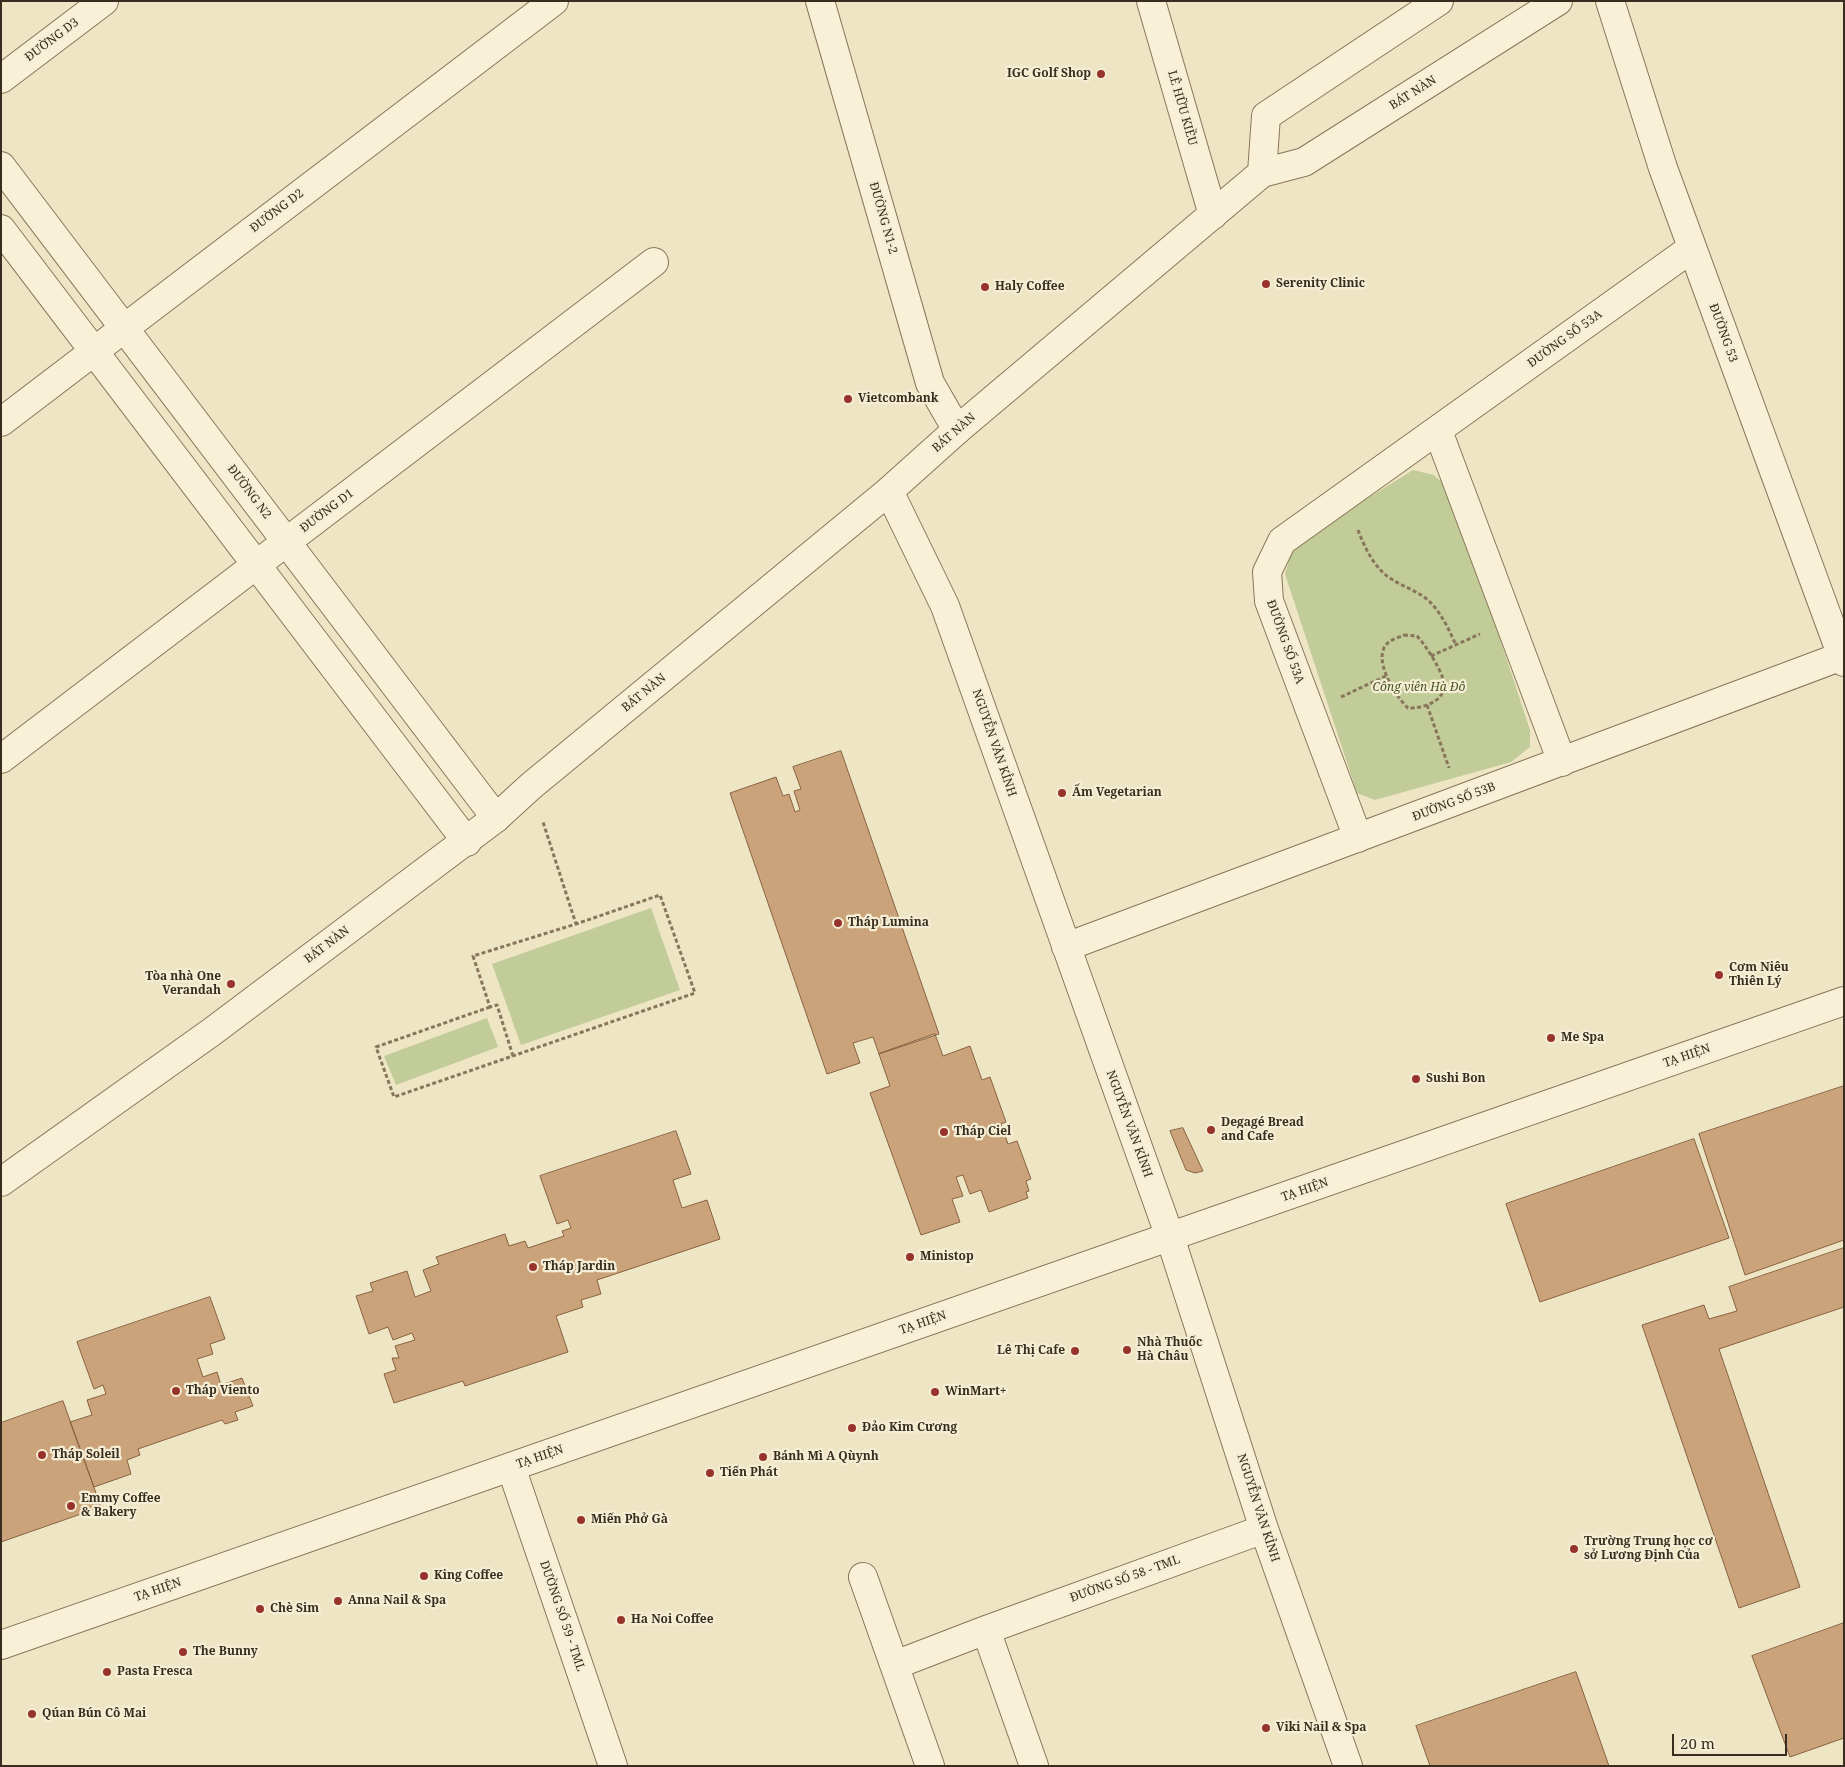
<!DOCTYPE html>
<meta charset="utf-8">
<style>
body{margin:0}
#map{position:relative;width:1845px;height:1767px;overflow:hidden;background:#eee5c4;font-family:"Noto Serif",serif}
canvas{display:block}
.frame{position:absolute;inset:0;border:2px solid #382d1f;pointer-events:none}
.scale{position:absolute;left:1672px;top:1734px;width:115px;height:22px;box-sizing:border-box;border:2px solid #382d1f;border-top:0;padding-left:6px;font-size:15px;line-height:18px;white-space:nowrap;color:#382d1f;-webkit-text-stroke:4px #f5eed4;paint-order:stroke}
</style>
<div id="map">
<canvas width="1845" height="1767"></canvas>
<div class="frame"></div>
<div class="scale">20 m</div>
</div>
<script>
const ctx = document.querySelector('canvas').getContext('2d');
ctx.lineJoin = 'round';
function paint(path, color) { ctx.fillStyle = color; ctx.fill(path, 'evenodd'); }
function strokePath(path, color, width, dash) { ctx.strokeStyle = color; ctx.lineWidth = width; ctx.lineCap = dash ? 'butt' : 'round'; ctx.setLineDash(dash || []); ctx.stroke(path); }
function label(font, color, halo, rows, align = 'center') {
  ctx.font = font + ' "Noto Serif",serif'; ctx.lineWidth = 4.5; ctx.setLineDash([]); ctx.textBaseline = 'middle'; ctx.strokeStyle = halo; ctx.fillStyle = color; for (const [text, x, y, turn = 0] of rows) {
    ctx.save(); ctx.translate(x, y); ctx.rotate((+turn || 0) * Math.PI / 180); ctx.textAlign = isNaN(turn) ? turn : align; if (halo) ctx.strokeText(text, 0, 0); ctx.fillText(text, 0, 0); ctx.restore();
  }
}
const green = new Path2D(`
 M1413 470 1434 475 1445 485 1455 502 1530 730V747L1511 762 1375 800 1357 793 1285 574 1291 553 1307 536Z
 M651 908 680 990 521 1045 492 964Z
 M487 1018 498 1047 396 1085 384 1056Z`);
const building = new Path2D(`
 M841 751 939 1034 879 1054 873 1037 853 1043 860 1063 827 1074 730 793 776 777 783 796 789 794 795 812 800 810 794 791 801 789 793 767Z
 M935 1034 943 1056 970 1046 982 1080 990 1077 1006 1122 1001 1124 1008 1144 1017 1141 1031 1179 1026 1181 1029 1191 1026 1192 1028 1198 989 1212 981 1190 970 1194 963 1175 956 1177 963 1196 952 1199 960 1222 921 1235 870 1093 890 1086 879 1054Z
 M1844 1086V1240L1745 1275 1699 1134Z
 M1183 1128 1203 1171 1195 1173 1186 1170 1170 1131Z
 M676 1131 691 1174 673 1180 682 1208 707 1200 720 1239 597 1280 601 1294 581 1300 583 1307 556 1316 568 1352 465 1386 463 1381 394 1403 384 1374 396 1370 392 1358H399L395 1346 415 1340 412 1333 393 1340 388 1327 369 1334 356 1296 373 1291 370 1283 407 1271 415 1297 431 1291 423 1270 439 1264 436 1257 505 1234 509 1246 525 1241 528 1248 564 1236 562 1231 571 1228 568 1220 557 1224 540 1176Z
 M1694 1139 1729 1238 1540 1302 1506 1204Z
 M1844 1248V1307L1719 1349 1800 1587 1739 1608 1642 1325 1704 1305 1709 1319 1737 1311 1729 1287Z
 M210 1297 225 1339 210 1344 213 1354 197 1359 203 1377 217 1372 221 1385 242 1378 253 1406 235 1412 238 1420 225 1424 222 1420 138 1449 140 1455 127 1460 131 1474 94 1487 70 1422 92 1415 87 1400 106 1394 103 1385 94 1389 77 1342Z
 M63 1401 101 1507 1 1542V1423Z
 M1844 1623V1738L1790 1757 1752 1656Z
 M1576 1672 1609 1766H1430L1416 1726Z`);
const path = new Path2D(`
 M1358 530C1365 548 1375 570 1393 580 1404 587 1420 592 1430 602 1442 614 1449 630 1456 645
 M1404 635 1417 636C1426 646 1439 666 1443 679 1450 700 1423 709 1408 708 1395 696 1370 656 1389 642 1393 639 1400 637 1404 635Z
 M1431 656 1480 634
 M1341 697 1388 675
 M1427 705 1449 768
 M490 1007 376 1047 394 1097 695 993 660 895 576 924
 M513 1056 497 1005 490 1007 473 956 576 924 543 822`);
const minor = new Path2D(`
 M820 1 930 383 957 430
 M1610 1 1663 168 1844 662
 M1 79 104 1
 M1 166 496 818
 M1 229 467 842
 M1 422 554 1
 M1438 431 1562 762
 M889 491 945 606 1170 1237 1264 1529 1348 1766
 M1 759 654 262
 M1358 838 1269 601 1267 572 1282 541 1692 248
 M1066 947 1842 656
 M511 1467 613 1766
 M863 1577 930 1766
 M986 1630 1034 1766
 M895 1665 986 1630 1264 1529`);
const tertiary = new Path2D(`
 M1151 1 1213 215
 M1262 173 1266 116 1439 1
 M1 1182 213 1031 496 818 531 786 889 491 957 430 1262 173 1304 162 1558 1
 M1 1645 1844 1001`);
const markers = [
 [1101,74,5,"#97332b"],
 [1266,284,5,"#97332b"],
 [985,287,5,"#97332b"],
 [848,399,5,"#97332b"],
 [1062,793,5,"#97332b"],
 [838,923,5,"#97332b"],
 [1719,975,5,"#97332b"],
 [231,984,5,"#97332b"],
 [1551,1038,5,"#97332b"],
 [1416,1079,5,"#97332b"],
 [1211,1130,5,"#97332b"],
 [944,1132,5,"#97332b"],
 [910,1257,5,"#97332b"],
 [533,1267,5,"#97332b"],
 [1127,1350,5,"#97332b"],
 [1075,1351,5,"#97332b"],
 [176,1391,5,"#97332b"],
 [935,1392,5,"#97332b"],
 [852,1428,5,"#97332b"],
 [42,1455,5,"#97332b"],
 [763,1457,5,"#97332b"],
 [710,1473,5,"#97332b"],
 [71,1506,5,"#97332b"],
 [581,1520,5,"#97332b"],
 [1574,1549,5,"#97332b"],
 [424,1576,5,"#97332b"],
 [338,1601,5,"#97332b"],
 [260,1609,5,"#97332b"],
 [621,1620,5,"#97332b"],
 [183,1652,5,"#97332b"],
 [107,1672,5,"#97332b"],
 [32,1714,5,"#97332b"],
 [1266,1728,5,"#97332b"]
];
const streetNames = [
 ["ĐƯỜNG D3",52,40,-37],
 ["BÁT NÀN",1413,93,-32],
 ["LÊ HỮU KIỀU",1182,108,74],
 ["ĐƯỜNG D2",277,211,-37],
 ["ĐƯỜNG N1-2",883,218,74],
 ["ĐƯỜNG 53",1723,333,70],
 ["ĐƯỜNG SỐ 53A",1565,339,-36],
 ["BÁT NÀN",954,433,-41],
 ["ĐƯỜNG N2",249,492,53],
 ["ĐƯỜNG D1",327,511,-37],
 ["ĐƯỜNG SỐ 53A",1285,642,70],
 ["BÁT NÀN",644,693,-39],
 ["NGUYỄN VĂN KỈNH",994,743,71],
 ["ĐƯỜNG SỐ 53B",1454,802,-21],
 ["BÁT NÀN",327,945,-37],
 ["TẠ HIỆN",1687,1056,-19],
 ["NGUYỄN VĂN KỈNH",1129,1124,70],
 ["TẠ HIỆN",1305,1190,-19],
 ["TẠ HIỆN",923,1323,-19],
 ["TẠ HIỆN",540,1457,-19],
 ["NGUYỄN VĂN KỈNH",1258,1508,72],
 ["ĐƯỜNG SỐ 58 - TML",1125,1579,-20],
 ["TẠ HIỆN",158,1590,-19],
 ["DƯỜNG SỐ 59 - TML",562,1616,71]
];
const poiNames = [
 ["IGC Golf Shop",1091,74,"right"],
 ["Serenity Clinic",1276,284],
 ["Haly Coffee",995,287],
 ["Vietcombank",858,399],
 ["Ấm Vegetarian",1072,793],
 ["Tháp Lumina",848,923],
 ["Cơm Niêu",1729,968],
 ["Thiên Lý",1729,982],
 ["Tòa nhà One",221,977,"right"],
 ["Verandah",221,991,"right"],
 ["Me Spa",1561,1038],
 ["Sushi Bon",1426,1079],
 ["Degagé Bread",1221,1123],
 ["and Cafe",1221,1137],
 ["Tháp Ciel",954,1132],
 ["Ministop",920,1257],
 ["Tháp Jardin",543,1267],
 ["Nhà Thuốc",1137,1343],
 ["Hà Châu",1137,1357],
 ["Lê Thị Cafe",1065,1351,"right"],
 ["Tháp Viento",186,1391],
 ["WinMart+",945,1392],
 ["Đảo Kim Cương",862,1428],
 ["Tháp Soleil",52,1455],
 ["Bánh Mì A Qùynh",773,1457],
 ["Tiến Phát",720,1473],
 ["Emmy Coffee",81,1499],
 ["& Bakery",81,1513],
 ["Miến Phở Gà",591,1520],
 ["Trường Trung học cơ",1584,1542],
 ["sở Lương Định Của",1584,1556],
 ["King Coffee",434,1576],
 ["Anna Nail & Spa",348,1601],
 ["Chè Sim",270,1609],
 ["Ha Noi Coffee",631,1620],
 ["The Bunny",193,1652],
 ["Pasta Fresca",117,1672],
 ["Qúan Bún Cô Mai",42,1714],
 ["Viki Nail & Spa",1276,1728]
];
const parkNames = [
 ["Công viên Hà Đô",1419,688]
];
paint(green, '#c2cc98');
paint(building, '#cba37b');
strokePath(building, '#876241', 1);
strokePath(minor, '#88765b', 30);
strokePath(tertiary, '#88765b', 30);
strokePath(path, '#88765b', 3, [4, 2.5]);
strokePath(minor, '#f8f1d8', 28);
strokePath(tertiary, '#f8f1d8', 28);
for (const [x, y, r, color] of markers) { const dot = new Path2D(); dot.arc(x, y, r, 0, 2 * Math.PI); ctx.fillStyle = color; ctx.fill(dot); strokePath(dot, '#f5eed4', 2); }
label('12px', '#382d1f', '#f5eed4', streetNames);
label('bold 12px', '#382d1f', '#f5eed4', poiNames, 'left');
label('italic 12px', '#455525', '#f5eed4', parkNames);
</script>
